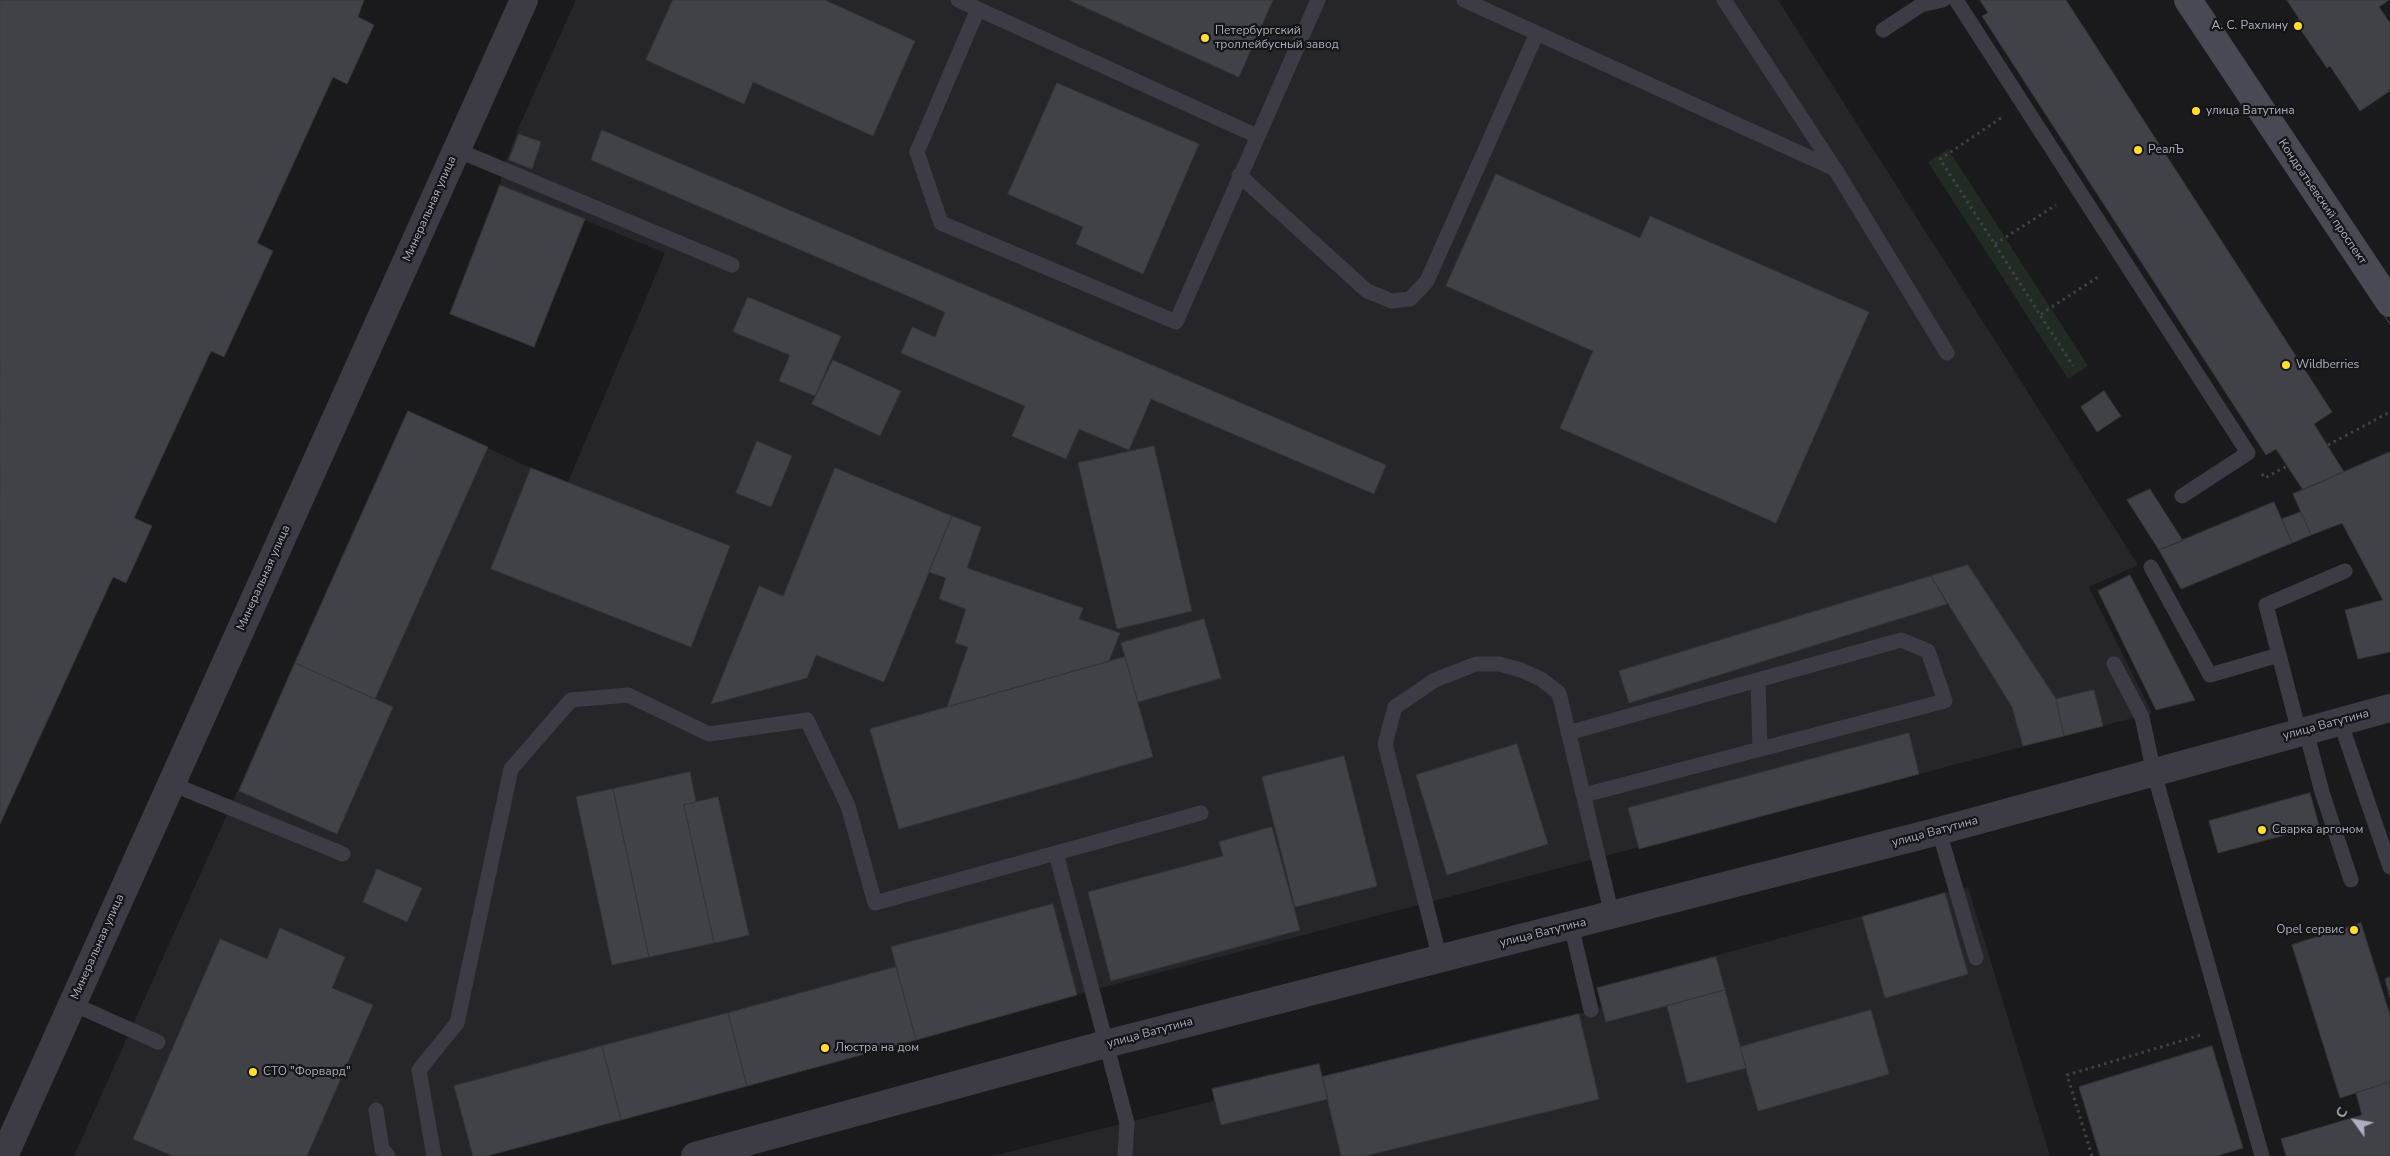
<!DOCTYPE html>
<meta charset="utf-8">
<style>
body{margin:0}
#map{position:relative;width:2390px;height:1156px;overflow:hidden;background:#1a1a1d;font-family:"Nunito Sans",sans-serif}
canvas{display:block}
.north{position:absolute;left:2330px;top:1096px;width:50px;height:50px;-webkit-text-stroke:4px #151518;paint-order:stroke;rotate:302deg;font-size:14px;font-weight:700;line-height:20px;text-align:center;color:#abaebd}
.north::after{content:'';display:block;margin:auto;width:18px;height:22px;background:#abaebd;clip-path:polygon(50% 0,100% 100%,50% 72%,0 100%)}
</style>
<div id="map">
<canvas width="2390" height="1156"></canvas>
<div class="north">С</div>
</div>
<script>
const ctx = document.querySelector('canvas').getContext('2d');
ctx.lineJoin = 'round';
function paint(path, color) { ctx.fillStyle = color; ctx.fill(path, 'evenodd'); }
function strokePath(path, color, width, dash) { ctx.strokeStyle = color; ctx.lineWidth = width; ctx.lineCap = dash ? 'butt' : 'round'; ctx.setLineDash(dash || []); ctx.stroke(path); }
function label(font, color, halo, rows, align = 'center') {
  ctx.font = font + ' "Nunito Sans",sans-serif'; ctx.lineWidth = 4.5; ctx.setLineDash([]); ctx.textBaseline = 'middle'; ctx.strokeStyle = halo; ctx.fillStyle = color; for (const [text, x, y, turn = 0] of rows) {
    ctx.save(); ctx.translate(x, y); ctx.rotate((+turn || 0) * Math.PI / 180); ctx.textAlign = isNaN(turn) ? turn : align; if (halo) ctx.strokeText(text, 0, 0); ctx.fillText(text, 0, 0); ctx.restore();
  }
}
const built = new Path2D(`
 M576 0H1778L2138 565 2089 587 2152 713 1093 990 487 1156H74L408 411 531 468 568 482 665 253 500 185 503 170 518 129Z
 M1968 887 2050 1156H992L1214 1101 1212 1089 1319 1064 1322 1077 1579 1014 1602 1007 1597 988Z`);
const green = new Path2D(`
 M1948 149 2088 366 2068 379 1928 162Z`);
const building = new Path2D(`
 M0 0H364L358 17 374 25 347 84 333 77 257 243 273 251 224 357 211 351 134 518 152 526 126 583 113 577 0 824Z
 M673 0H825L915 41 873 136 753 82 744 104 646 60Z
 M1069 0H1273L1239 77Z
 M1980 0H2066L2332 412 2314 424 2344 472 2303 490 2276 449 2266 455 1982 16 1988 13Z
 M2287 0H2389L2379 7 2390 23V91L2360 111 2330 66 2327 68 2298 26 2295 21 2299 19Z
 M1057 83 1199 144 1143 274 1076 244 1083 227 1008 194Z
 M602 130 1386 465 1374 494 1151 399 1129 450 1079 429 1066 459 1012 436 1025 406 901 353 912 327 935 337 945 312 591 160Z
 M519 134 541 142 532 169 509 160Z
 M1496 174 1640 238 1650 216 1869 312 1776 523 1560 428 1593 351 1446 286Z
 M500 185 585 219 534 347 450 314Z
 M748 297 841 336 815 396 779 381 790 355 733 332Z
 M833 360 901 391 880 436 812 404Z
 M2104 391 2121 416 2097 432 2081 407Z
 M408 411 488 447 375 699 295 663Z
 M757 441 792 456 771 507 736 493Z
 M1154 446 1192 611 1117 629 1078 463Z
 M2390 452V652L2358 659 2345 610 2383 600 2342 523 2311 535 2293 494Z
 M531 468 730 546 691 647 491 569Z
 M835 468 952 516 884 682 816 655 807 678 711 704 759 586 783 596Z
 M2150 489 2183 541 2159 550 2127 500Z
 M2274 502 2292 543 2181 589 2159 550Z
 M2301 512 2311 535 2292 543 2282 519Z
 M952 516 981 527 967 568 1083 608 1079 619 1120 633 1109 661 947 707 968 647 955 643 966 609 939 599 946 578 929 572Z
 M1968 565 2056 699 2064 736 2023 746 2012 707 1931 576Z
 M2130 575 2195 700 2156 710 2098 591Z
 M1931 576 1947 604 1629 703 1619 671Z
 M1204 619 1221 678 1138 702 1121 643Z
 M1125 657 1153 757 899 829 870 729Z
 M295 663 393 707 337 834 239 791Z
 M2094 690 2103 726 2064 736 2056 699Z
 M1909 733 1919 774 1639 849 1628 808Z
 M1517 744 1548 844 1447 875 1416 775Z
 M1344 756 1377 886 1295 907 1262 777Z
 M690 772 696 802 684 805 714 943 649 957 613 789Z
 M613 789 649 957 612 965 576 797Z
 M2310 793 2319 826 2218 853 2209 821Z
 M718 797 749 935 714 943 684 805Z
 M1272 827 1300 930 1111 981 1088 892 1223 856 1219 842Z
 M377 869 422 888 407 922 363 902Z
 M1945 893 1968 974 1885 998 1862 917Z
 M1053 904 1077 995 916 1040 891 947Z
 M2361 923 2390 1015V1082L2340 1098 2292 945Z
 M280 928 345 957 332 988 373 1005 307 1156H173L133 1139 220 939 267 959Z
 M1716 957 1725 990 1606 1022 1597 988Z
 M896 967 916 1040 747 1086 728 1013Z
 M2390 977V998L2385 979Z
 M1725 990 1746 1068 1687 1083 1667 1006Z
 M1871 1010 1889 1074 1758 1111 1740 1047Z
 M728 1013 747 1086 621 1120 602 1046Z
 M1579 1014 1599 1099 1365 1156H1341L1322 1077Z
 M602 1046 621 1120 487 1156H473L454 1086Z
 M2212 1046 2243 1148 2217 1156H2100L2079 1087Z
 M1319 1064 1328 1099 1221 1125 1212 1089Z
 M2390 1082V1156H2286L2281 1139 2362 1115 2356 1093Z`);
const path = new Path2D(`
 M2001 118 1940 159 2073 366
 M1995 244 2056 205
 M2041 314 2101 275
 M2328 445 2390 412
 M2262 474 2265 478 2287 466
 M2092 1156 2067 1075 2201 1035`);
const service = new Path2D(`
 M958 0 1257 136
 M1464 0 1835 169
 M1724 0 1835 169 1947 353
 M1956 0 2248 453 2182 496
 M978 9 917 152 941 223 1176 322 1318 0
 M1883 30 1921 5 1943 0
 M457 150 732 265
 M1239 175 1367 291 1392 301 1410 299 1427 281 1537 33
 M2151 567 2210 675 2279 655
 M2114 664 2142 717 2154 773 2262 1156
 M1758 681 1760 749
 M2340 721 2390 867
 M2306 731 2322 792 2351 880
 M2299 732 2266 605 2345 571
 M1568 733 1901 640 1928 651 1945 701 1584 795
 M172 784 343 854
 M1939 831 1976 958
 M1056 853 1127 1123 1125 1156
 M1571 925 1591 1010
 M1440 959 1385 744 1395 707 1435 680 1476 664H1499L1521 670 1541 679 1559 693 1612 915
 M73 1004 158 1042
 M376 1110 382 1149 388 1156
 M434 1156 419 1070 457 1023 511 769 571 700 628 695 709 734 807 720 848 806 875 903 1201 813`);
const minor = new Path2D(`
 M695 1156 1106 1044 1939 831 2390 708`);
const tertiary = new Path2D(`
 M4 1156 524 0`);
const secondary = new Path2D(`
 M2188 0 2390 303`);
const tram = new Path2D(`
 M2176 0 2390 324
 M2199 0 2390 285`);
const markers = [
 [2298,26,5,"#ffde2f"],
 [1205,38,5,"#ffde2f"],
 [2196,111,5,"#ffde2f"],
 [2138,150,5,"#ffde2f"],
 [2286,365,5,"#ffde2f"],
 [2262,830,5,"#ffde2f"],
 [2354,930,5,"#ffde2f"],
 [825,1048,5,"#ffde2f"],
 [253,1072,5,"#ffde2f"]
];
const poiNames = [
 ["А. С. Рахлину",2288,26,"right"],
 ["Петербургский",1215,31],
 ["троллейбусный завод",1215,45],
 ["улица Ватутина",2206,111],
 ["РеалЪ",2148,150],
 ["Wildberries",2296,365],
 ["Сварка аргоном",2272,830],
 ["Opel сервис",2344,930,"right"],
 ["Люстра на дом",835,1048],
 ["СТО \"Форвард\"",263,1072]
];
const streetNames = [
 ["Кондратьевский проспект",2322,202,56],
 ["Минеральная улица",430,209,-66],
 ["Минеральная улица",264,578,-66],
 ["улица Ватутина",2326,725,-15],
 ["улица Ватутина",1935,832,-15],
 ["улица Ватутина",1543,933,-14],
 ["Минеральная улица",98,947,-66],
 ["улица Ватутина",1150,1033,-15]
];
paint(built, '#26262a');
paint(green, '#212b24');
paint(building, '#414247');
strokePath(building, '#353439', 1);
strokePath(path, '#404149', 3, [2.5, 4]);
strokePath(service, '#3d3c44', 15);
strokePath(minor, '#3d3c44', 28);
strokePath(tertiary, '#3d3c44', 28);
strokePath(secondary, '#484952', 28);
strokePath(tram, '#4d4e57', 1);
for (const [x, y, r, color] of markers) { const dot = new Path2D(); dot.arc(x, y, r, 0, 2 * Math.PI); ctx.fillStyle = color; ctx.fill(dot); strokePath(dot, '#151518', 2); }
label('12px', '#abaebd', '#151518', poiNames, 'left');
label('12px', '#abaebd', '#151518', streetNames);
</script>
